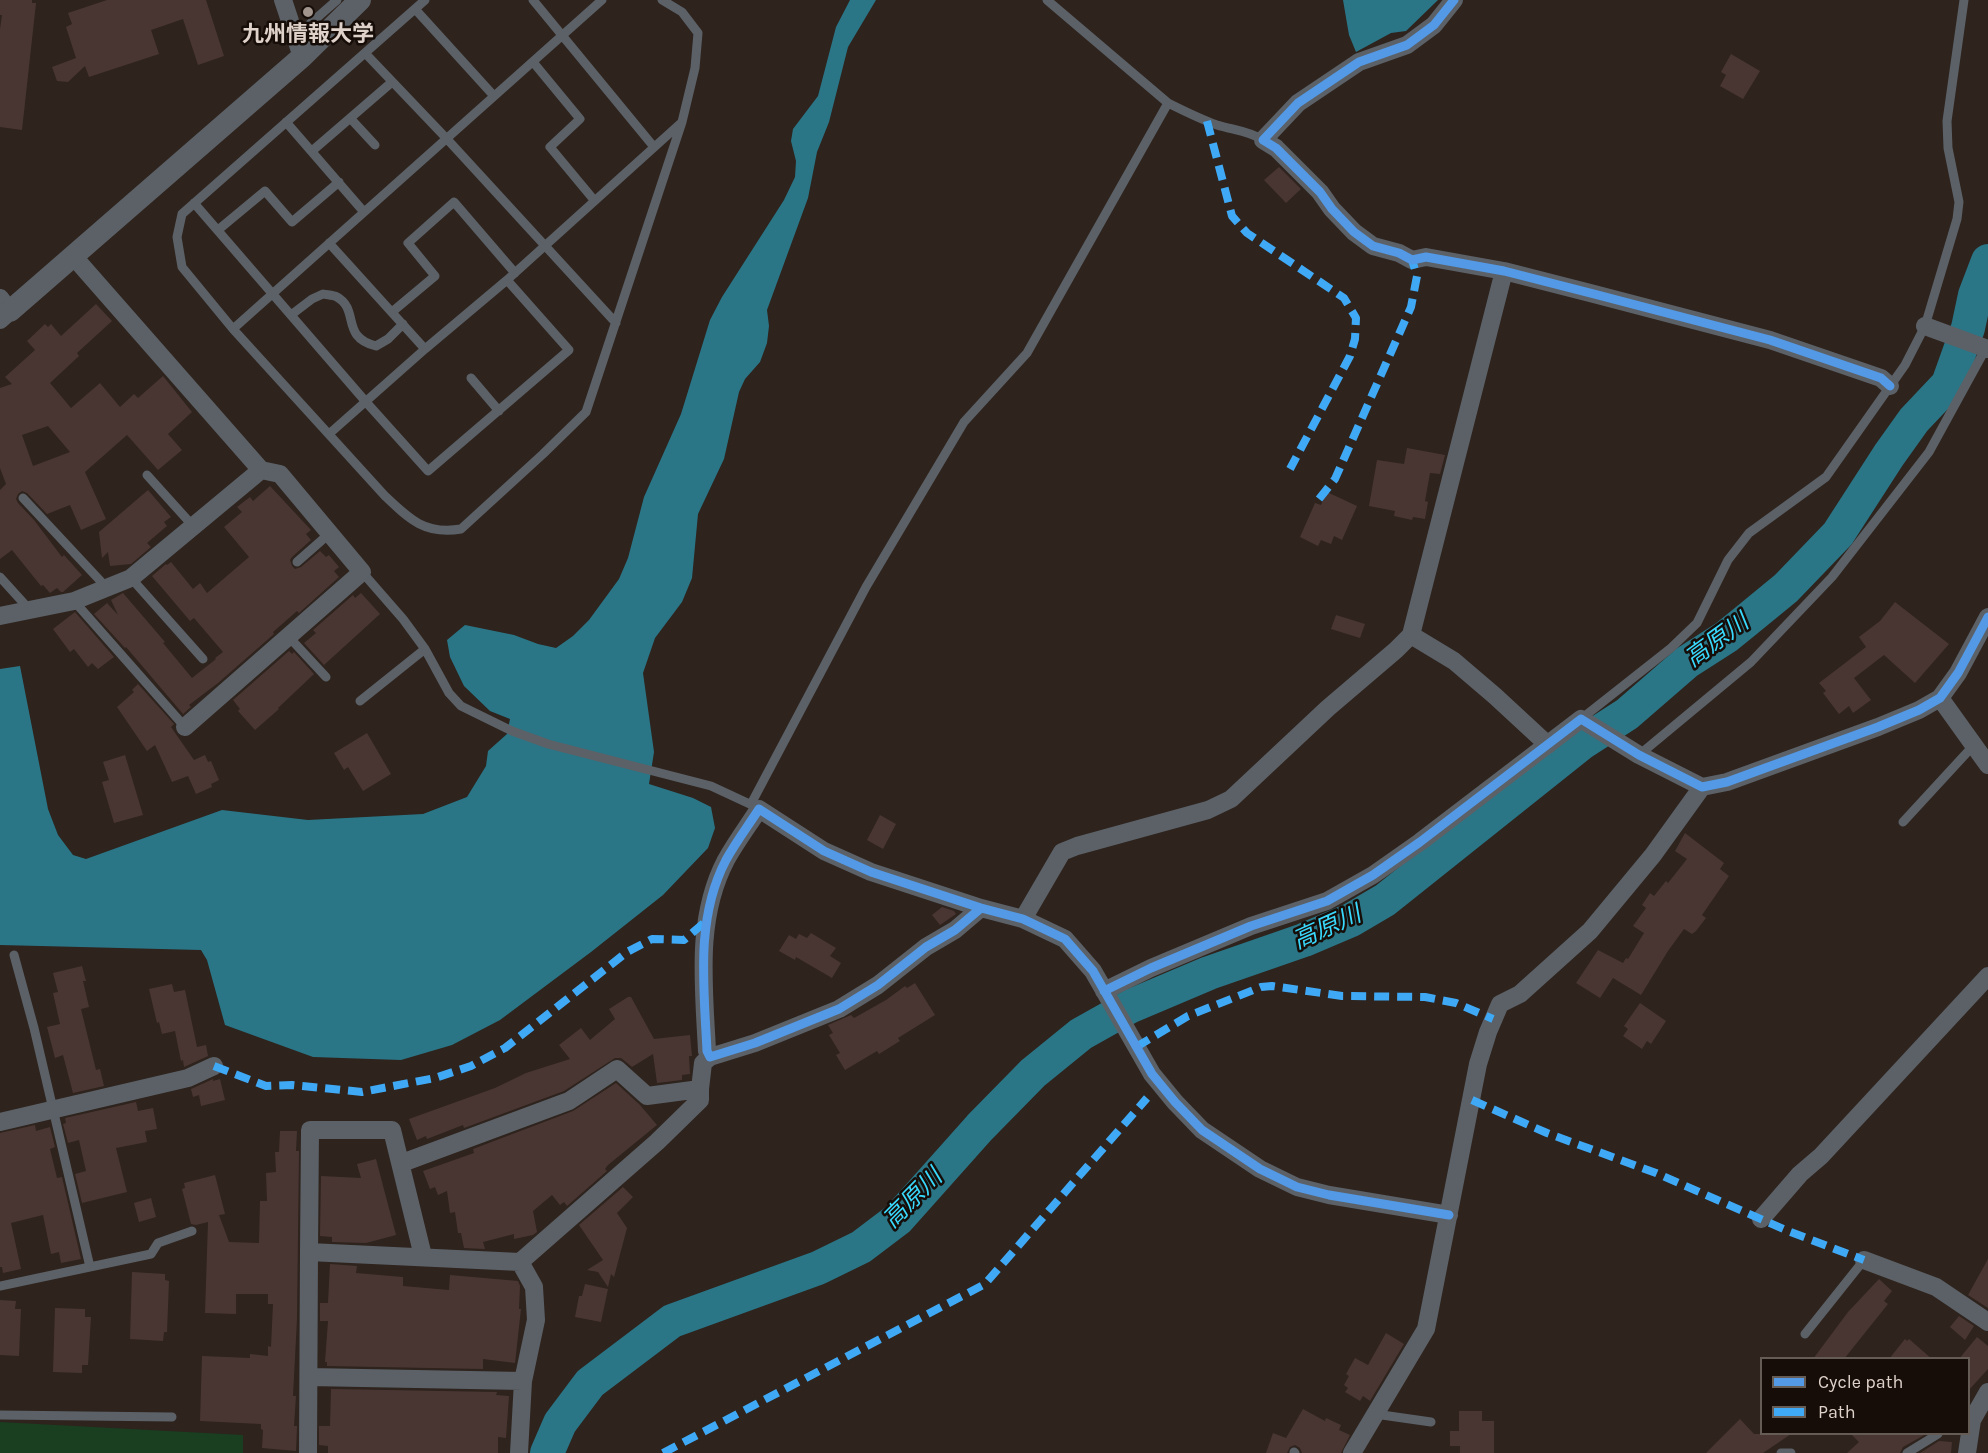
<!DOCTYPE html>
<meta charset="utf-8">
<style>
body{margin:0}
#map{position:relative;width:1988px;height:1453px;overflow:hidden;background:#2e231d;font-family:Karla,sans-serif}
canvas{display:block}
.legend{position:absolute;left:1760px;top:1357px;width:210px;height:78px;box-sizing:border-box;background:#160d08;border:2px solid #665c56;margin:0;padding:8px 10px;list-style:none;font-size:18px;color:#dfd2ca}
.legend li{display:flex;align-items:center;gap:12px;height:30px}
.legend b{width:30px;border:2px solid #665c56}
</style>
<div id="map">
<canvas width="1988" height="1453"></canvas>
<ul class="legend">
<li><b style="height:8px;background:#5399e6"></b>Cycle path</li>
<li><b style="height:8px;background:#3fa9f5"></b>Path</li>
</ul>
</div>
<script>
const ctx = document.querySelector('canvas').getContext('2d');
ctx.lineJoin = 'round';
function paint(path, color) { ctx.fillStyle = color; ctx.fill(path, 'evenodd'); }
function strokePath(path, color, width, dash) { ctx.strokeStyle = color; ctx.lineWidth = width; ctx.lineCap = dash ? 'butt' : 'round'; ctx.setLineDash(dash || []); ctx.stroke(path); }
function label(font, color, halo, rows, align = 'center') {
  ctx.font = font + ' Karla,"Noto Sans JP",sans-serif'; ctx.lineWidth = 5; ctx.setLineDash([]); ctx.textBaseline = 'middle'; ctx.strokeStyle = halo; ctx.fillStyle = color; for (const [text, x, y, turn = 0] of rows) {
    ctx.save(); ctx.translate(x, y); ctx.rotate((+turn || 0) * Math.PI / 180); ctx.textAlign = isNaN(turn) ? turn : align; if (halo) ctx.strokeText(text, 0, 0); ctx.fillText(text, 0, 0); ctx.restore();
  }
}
const green = new Path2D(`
 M0 1422 243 1435V1453H0Z`);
const water = new Path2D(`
 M850 0H876L848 47 829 122 817 152 808 198 767 310 769 326 767 343 760 362 745 379 739 392 724 459 698 514 692 578 682 602 655 638 643 673 654 752 649 784 693 798 711 807 715 828 708 848 663 895 591 952 500 1020 452 1045 401 1060 313 1057 225 1025 207 960 201 950 0 945V669L20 666 48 809 58 835 73 855 86 859 222 810 308 820 423 814 467 797 486 766 488 751 507 734 510 719 490 711 464 686 450 657 447 640 465 625 514 635 538 644 556 648 573 636 589 620 619 579 628 558 644 497 681 414 710 320 722 297 784 200 795 177 796 161 791 141 793 129 818 96 836 27Z
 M1343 0H1438L1406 31 1391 33 1356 52 1349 35Z`);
const river = new Path2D(`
 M547 1453 560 1423 590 1383 672 1321 818 1268 861 1247 898 1219 980 1127 1033 1073 1081 1034 1131 1006 1209 973 1304 940 1351 920 1385 900 1582 743 1627 714 1687 662 1726 637 1747 620 1786 588 1838 534 1889 455 1914 420 1948 384 1968 328 1975 295 1988 261`);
const building = new Path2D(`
 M0 0H32V3H36L22 130 0 127V29L2 15H0Z
 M107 0H206L224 56 198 65 183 19 151 30 159 54 89 77 85 66 68 82 57 81 52 67 76 58 66 27 72 24 68 13Z
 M1731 54 1760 71 1743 99 1720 86 1726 75 1721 72Z
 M1279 167 1301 189 1286 203 1264 180Z
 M96 304 112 321 77 353 79 356 50 383 71 408 100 383 120 407 134 394 138 398 163 376 192 412 168 434 182 450 158 470 127 435 85 472 106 519 81 530 70 505 47 514 27 493 22 491 18 494 16 499 18 503 34 520 62 557 64 555 82 575 63 592H61L57 588 50 593 43 585 41 586 12 550 0 559V490L6 484 0 468V388L12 384 5 377 35 350 27 341 45 324 48 327 51 324 61 336ZM48 426 70 452 33 466 22 435Z
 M1407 448 1445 455 1440 474 1430 473 1425 501 1428 502 1425 519 1413 517 1412 520 1394 516 1395 511 1369 506 1377 460 1404 464Z
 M270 486 311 530 306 534 311 540 292 557 290 560 292 566 295 569 301 567 320 551 326 557 329 555 339 567 334 571 339 577 299 613 297 611 273 632 274 634 218 683 189 705 191 707 183 714 126 647 125 648 94 614 107 603 118 615 111 600 123 593 165 642 163 643 192 678 216 659 215 658 223 652 194 618 190 621 152 576 166 564 167 565 171 562 193 589 200 583 207 593 249 557 224 527 242 512 237 507 250 497 253 501Z
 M148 490 171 517 164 522 167 526 147 543 151 547 131 564 110 566 108 552 102 558 99 532Z
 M1327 492 1357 506 1342 540 1334 536 1331 544 1321 540 1318 546 1300 537 1315 503 1321 505Z
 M361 593 380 614 324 665 304 643 316 633 313 630 353 595 355 598Z
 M1895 602 1949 644 1915 683 1884 655 1854 678 1871 700 1853 713 1849 706 1839 714 1823 693 1826 691 1819 683 1866 647 1859 637 1880 621Z
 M75 612 114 657 98 669 92 663 88 667 74 649 70 652 53 629Z
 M1336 615 1365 624 1360 638 1331 629Z
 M289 651 292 654 294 652 314 674 278 708 279 709 255 730 238 711 240 709 233 700Z
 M138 684 174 724 171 727 194 760 205 755 208 762 211 761 219 780 211 784 212 787 196 794 188 776 172 782 155 745 147 751 117 707 134 692 132 690Z
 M367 733 391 774 363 791 348 767 344 770 334 753Z
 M125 755 143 815 114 823 102 782 109 780 103 762Z
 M880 815 896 824 883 849 867 840Z
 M1685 833 1724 863 1720 869 1729 876 1702 915 1706 918 1696 931 1692 934 1684 929 1668 951 1641 995 1613 978 1600 998 1576 983 1598 950 1623 963 1626 958 1628 959 1644 933 1633 926 1646 908 1642 905 1650 893 1654 896 1666 881 1668 883 1687 859 1675 851Z
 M942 907 954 911 956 914 940 925 932 915Z
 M811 933 836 948 830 956 841 963 832 978 796 957 795 960 779 951 789 935 796 939 799 934 807 938Z
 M82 966 86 981H83L89 1007 81 1009 96 1070 100 1069 104 1086 73 1093 63 1055 55 1058 47 1027 60 1024 53 993 58 992 53 973Z
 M915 983 935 1015 898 1038 900 1041 879 1054 877 1051 845 1070 836 1055 840 1053 829 1035 833 1033 828 1025 851 1015 854 1018 886 1000 905 986 907 988Z
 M172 984 174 992 185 990 197 1047 206 1045 208 1056 184 1067 183 1060 181 1061 175 1031 162 1034 159 1022 157 1023 149 989Z
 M628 997H631L654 1039 690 1035 692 1056H689L690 1074 682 1075V1080L657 1083 653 1054 632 1067 621 1058H615L564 1091 464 1128 463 1125 427 1139 426 1136 417 1140 409 1119 495 1088 526 1073 570 1059 559 1045 581 1028 590 1040 615 1019 609 1009Z
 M1640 1003 1666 1021 1651 1044 1647 1041 1642 1049 1623 1036 1628 1029 1624 1026Z
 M213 1079V1081L220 1079 225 1100 201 1106 199 1095 193 1097 191 1089Z
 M616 1083 640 1105 657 1125 608 1165 605 1169 607 1171 567 1206 564 1202 560 1205 552 1195 533 1211 537 1232 533 1235 514 1239V1234L483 1242 485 1249 464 1248 461 1233H458L455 1212 450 1213 447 1191 438 1195 435 1187 430 1189 423 1171 474 1153 473 1149 573 1111Z
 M136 1102 138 1111 153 1108 157 1129 145 1131 147 1142 116 1148 127 1192 82 1203 75 1174 86 1171 79 1140 68 1143 63 1124 66 1123 65 1118Z
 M35 1125 36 1131 50 1127 55 1147 50 1149 57 1178 62 1177 81 1259 61 1263 59 1252 51 1254 43 1215 11 1223 21 1269 3 1273 2 1267H0V1133Z
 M280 1131H297L296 1151H299L297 1319 293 1396H296L294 1426H297L296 1451 262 1448 263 1430 261 1429V1424L200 1421 202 1356 250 1358V1354L268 1356V1346L271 1347 273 1304H268V1294H236V1314L205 1313 208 1222 196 1225 191 1224 182 1189 185 1188 184 1183 215 1175 225 1214 219 1215 229 1242 259 1243 260 1201H267L266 1173 276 1172 275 1152H279Z
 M376 1159 396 1235 366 1243 332 1242V1237L320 1236 321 1176 361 1178 357 1164Z
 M623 1187 633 1197 617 1213 627 1228 614 1277 611 1274 608 1287 598 1272 587 1270 603 1260 579 1225Z
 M151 1198 156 1217 139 1222 134 1203Z
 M1988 1259V1308L1968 1295Z
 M330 1264 357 1266 356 1273 403 1277V1286L449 1290 450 1275 518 1281 520 1286 519 1309H521L515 1363 483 1359V1369L327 1366V1362H325L328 1321H320V1303H328Z
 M132 1272 165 1274V1280L169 1281 167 1332H164L163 1341 130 1339Z
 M1879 1279 1892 1291 1884 1301 1888 1304 1844 1359H1813L1848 1312Z
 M585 1284 608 1289 601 1322 575 1317 579 1296H582Z
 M0 1300 16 1301 15 1309H21L19 1356 0 1355Z
 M55 1308 85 1309V1317H91L88 1365H82V1373L53 1372Z
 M1959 1316 1974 1326 1965 1340 1950 1327Z
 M1386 1333 1404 1344 1370 1401 1363 1396 1360 1401 1345 1392 1348 1388 1344 1385 1349 1376 1346 1374 1355 1358 1368 1365Z
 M1977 1337 1988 1346V1369L1968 1391V1359H1959Z
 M1905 1339 1907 1341 1909 1339 1932 1359H1889Z
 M331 1389 497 1392 496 1395 509 1396 506 1438 498 1437V1453H328V1446L319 1445V1426H330Z
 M1303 1409 1325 1421 1326 1418 1341 1425 1339 1430 1350 1435 1341 1453H1302L1300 1448 1295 1445 1290 1447 1287 1453H1266L1273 1433 1286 1438Z
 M1459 1411H1482V1421H1494V1453H1460V1446H1450V1431H1459Z
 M1740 1419 1754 1434H1791L1763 1453H1706Z
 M1851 1434H1926L1903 1447 1900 1453H1847L1859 1442Z
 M1939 1441 1952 1442 1951 1453H1920Z`);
const service = new Path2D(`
 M425 0 182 214 177 237 182 267 233 329 385 496C409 519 425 535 461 529L543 454 586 412 682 122 695 68 698 33 682 12 662 0
 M533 0 654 147
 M415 9 494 96
 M295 37 337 0
 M365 53 447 139 616 323
 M533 62 580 119 550 147 594 200
 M1168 103C1184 111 1200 119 1217 125 1233 130 1249 131 1263 140
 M350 118 375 145
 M286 122 364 212
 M312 151 392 82
 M194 203 366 402 428 471 569 350 507 280
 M218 230 265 191 292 222 339 182
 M329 243 425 349
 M392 312 435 276 408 243 454 202 515 273
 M291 315 312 299 323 294C327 295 333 295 337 297 360 310 340 337 376 346L388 339 403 324
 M233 329 602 0
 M471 378 499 411
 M329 434 425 349 507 280 681 123
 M147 475 193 526
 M23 498 107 588
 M297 562 330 533
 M362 572 403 619 425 649 449 693 461 706 512 731 548 744 711 786 754 806
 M0 577 29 609
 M131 578 203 659
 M74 601 185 727
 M288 636 326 677
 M360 701 425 649
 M1581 719 1671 648 1697 623 1728 560 1749 533 1826 477 1905 365 1925 326 1957 219 1959 202 1948 148 1947 121 1964 0
 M1639 755 1751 662 1832 577 1929 452 1986 348
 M751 804 866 587 964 422 1027 353 1168 103 1047 0
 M1903 822 1973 746
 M14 955 34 1028 90 1267
 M0 1286 151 1254 158 1243 192 1231
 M1805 1334 1864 1260
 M1375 1414 1431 1422
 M0 1415 172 1417
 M1294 1452 1295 1453
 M1781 1453H1791
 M1907 1453 1938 1434`);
const minor = new Path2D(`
 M283 0 302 57
 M1454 0 1434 25 1407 45 1359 62 1298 103 1263 140 1276 148 1320 192 1332 209 1354 232 1373 246 1399 253 1412 260 1426 257 1504 271 1594 294 1770 340 1881 378 1890 386
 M74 257 261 470 280 474 362 572 185 727
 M0 298 10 311 0 320
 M1925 326 1988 349
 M0 616 74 601 131 578 261 470
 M1411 635 1454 661 1495 696 1548 745
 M1940 698 1988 765
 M981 908 955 930 926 947 878 985 839 1009 755 1043 710 1057 707 1051C704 987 695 919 726 860 736 842 748 826 759 809L824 851 871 872 981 908 1023 919 1065 939 1093 971 1152 1074 1175 1102 1202 1130 1260 1169 1297 1187 1329 1195 1449 1215
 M1023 919 1062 852 1077 846 1208 810 1231 799 1328 708 1396 650 1411 635 1504 271
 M1104 991 1151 968 1251 926 1327 901 1373 875 1420 842 1581 719 1639 755 1702 787 1727 782 1878 727 1919 710 1940 698 1958 673 1988 617
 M700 1089 703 1063 710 1057
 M0 1122 188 1078 214 1066
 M402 1163 569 1101 617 1069 647 1096 700 1089V1100L657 1142 520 1262 534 1287 536 1320 523 1381 519 1453
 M1761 1219 1800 1174 1821 1156 1988 976
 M309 1252 310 1130H392L423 1256
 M1864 1260 1936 1287 1988 1322
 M309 1377 523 1381
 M308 1453 309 1252 520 1262
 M1352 1453 1426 1329 1478 1064 1488 1032 1500 1004 1520 994 1590 931 1653 855 1702 787
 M1967 1453 1972 1420 1988 1392`);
const tertiary = new Path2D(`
 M10 311 302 57 360 0`);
const quiet = new Path2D(`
 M1207 121 1232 216 1247 233 1344 298 1356 318 1355 339 1350 356 1290 469
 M1319 499 1335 479 1411 307 1417 276 1412 260
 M1136 1047 1188 1016 1261 987 1272 986 1342 996 1425 997 1456 1003 1493 1019
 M214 1066 266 1086 292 1085 362 1092 435 1078 471 1066 505 1048 627 952 652 939 684 940 706 921
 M1472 1100 1547 1133 1656 1173 1788 1231 1864 1260
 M663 1453 985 1284 1147 1098`);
const cycleway = new Path2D(`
 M1454 0 1434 25 1407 45 1359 62 1298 103 1263 140 1276 148 1320 192 1332 209 1354 232 1373 246 1399 253 1412 260 1426 257 1504 271 1594 294 1770 340 1881 378 1890 386
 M981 908 955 930 926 947 878 985 839 1009 755 1043 710 1057 707 1051C704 987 695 919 726 860 736 842 748 826 759 809L824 851 871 872 981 908 1023 919 1065 939 1093 971 1152 1074 1175 1102 1202 1130 1260 1169 1297 1187 1329 1195 1449 1215
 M1104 991 1151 968 1251 926 1327 901 1373 875 1420 842 1581 719 1639 755 1702 787 1727 782 1878 727 1919 710 1940 698 1958 673 1988 617`);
const markers = [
 [308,12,6,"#a1958d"]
];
const poiNames = [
 ["九州情報大学",308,35]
];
const waterNames = [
 ["高原川",1717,641,-36],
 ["高原川",1327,928,-24],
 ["高原川",913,1199,-45]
];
paint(green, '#193e20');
paint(water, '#2a7687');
strokePath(river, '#2a7687', 34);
paint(building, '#493633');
strokePath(service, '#5b6167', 9);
strokePath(minor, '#5b6167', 18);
strokePath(tertiary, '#5b6167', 22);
strokePath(quiet, '#3fa9f5', 8, [15, 8]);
strokePath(cycleway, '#5399e6', 9);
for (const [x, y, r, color] of markers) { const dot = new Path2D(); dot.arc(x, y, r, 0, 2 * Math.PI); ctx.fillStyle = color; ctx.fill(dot); strokePath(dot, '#160d08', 2); }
label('bold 22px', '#dfd2ca', '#160d08', poiNames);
label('italic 24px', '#39d9fd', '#160d08', waterNames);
</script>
